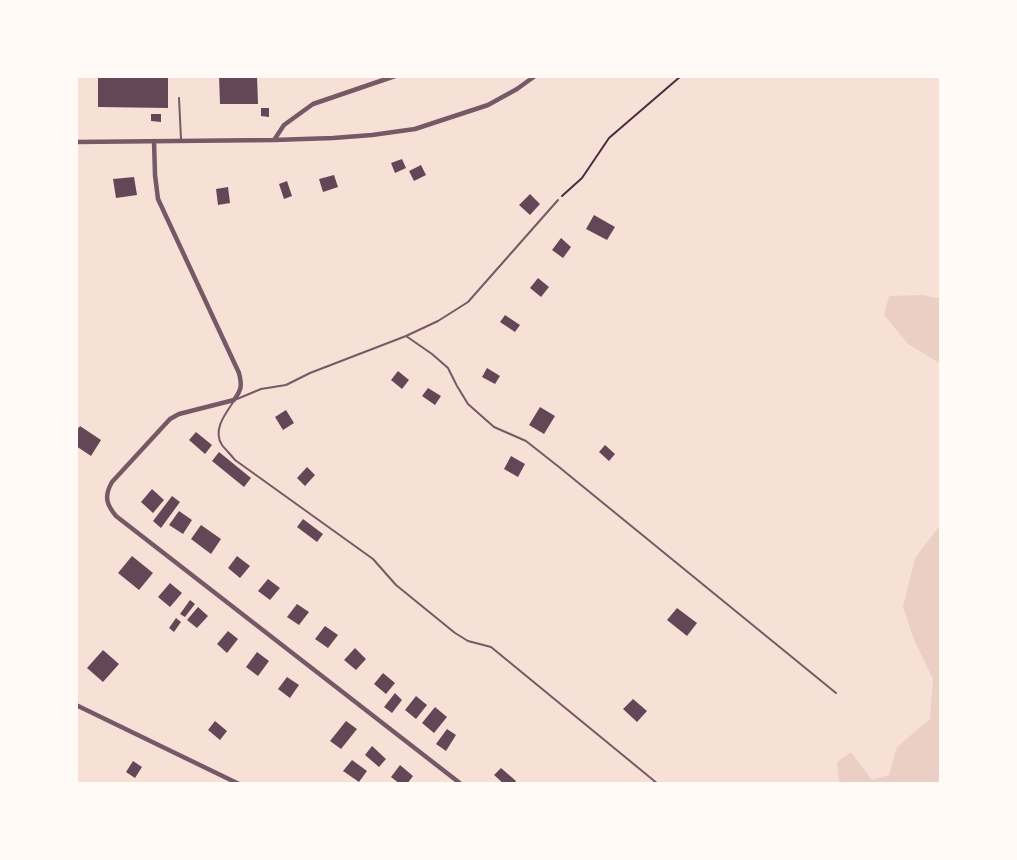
<!DOCTYPE html>
<style>
body{margin:0}
#map{position:relative;width:1017px;height:860px;overflow:hidden;background:#f7e1d7;font-family:"Source Sans 3",sans-serif}
canvas{display:block}
.frame{position:absolute;inset:0;border:78px solid #fffaf5;pointer-events:none}
</style>
<div id="map">
<canvas width="1017" height="860"></canvas>
<div class="frame"></div>
</div>
<script>
const ctx = document.querySelector('canvas').getContext('2d');
ctx.lineJoin = 'round';
function paint(path, color) { ctx.fillStyle = color; ctx.fill(path, 'evenodd'); }
function strokePath(path, color, width, dash) { ctx.strokeStyle = color; ctx.lineWidth = width; ctx.lineCap = dash ? 'butt' : 'round'; ctx.setLineDash(dash || []); ctx.stroke(path); }
const green = new Path2D(`
 M923 295 937 298 941 296V364L908 344 884 315 889 296Z
 M941 524V784H841L839 782 837 762 851 752 872 780 889 775 897 747 930 719 933 679 914 640 903 607 915 558Z`);
const building = new Path2D(`
 M98 76H168V108L98 107Z
 M219 76H257L258 104H220Z
 M261 108H269V117L261 116Z
 M151 114H161V122L151 121Z
 M402 159 406 168 395 173 391 163Z
 M421 165 426 175 414 181 409 171Z
 M334 175 338 187 323 192 319 179Z
 M134 177 137 195 116 198 113 179Z
 M287 181 292 196 284 199 279 184Z
 M228 187 230 203 218 205 216 189Z
 M530 194 540 204 530 215 519 205Z
 M594 215 615 227 607 240 586 229Z
 M561 238 571 247 563 258 552 250Z
 M538 278 549 287 541 297 530 288Z
 M505 315 520 325 515 332 500 322Z
 M487 368 500 376 495 384 482 377Z
 M398 371 409 380 402 389 391 380Z
 M428 388 441 396 435 405 422 396Z
 M540 407 555 416 544 434 529 425Z
 M286 410 294 423 283 430 275 417Z
 M80 426 101 440 91 456 76 446V431Z
 M196 432 212 445 205 454 189 440Z
 M605 445 615 454 609 461 599 452Z
 M219 452 251 478 244 487 212 461Z
 M511 456 525 464 518 477 504 469Z
 M307 467 315 475 305 486 297 478Z
 M152 489 164 500 153 513 141 502Z
 M172 496 180 502 161 528 153 521Z
 M179 511 192 520 183 534 169 525Z
 M303 519 323 534 317 542 297 527Z
 M201 525 221 539 211 554 191 539Z
 M132 556 153 573 139 590 118 573Z
 M237 556 250 566 240 578 228 568Z
 M268 579 280 588 270 600 258 591Z
 M170 583 182 593 170 607 158 597Z
 M190 600 195 604 185 617 180 614Z
 M297 604 309 612 299 625 287 617Z
 M198 607 208 616 197 628 187 620Z
 M677 608 697 623 687 636 667 620Z
 M176 618 181 622 174 632 169 628Z
 M325 626 338 635 328 648 315 639Z
 M228 631 238 639 227 653 217 644Z
 M355 648 366 659 356 670 344 660Z
 M103 650 119 664 103 682 87 668Z
 M257 652 269 661 258 676 246 667Z
 M383 673 395 683 386 694 374 684Z
 M287 677 299 685 290 698 278 689Z
 M395 693 402 700 392 713 384 707Z
 M416 696 427 705 416 719 405 710Z
 M633 699 647 711 637 722 623 709Z
 M435 707 447 717 434 733 422 723Z
 M215 721 227 731 220 740 208 730Z
 M346 721 357 729 341 749 330 741Z
 M447 729 456 735 446 751 436 744Z
 M372 746 386 759 379 767 365 755Z
 M352 760 367 771 359 782 343 771Z
 M133 761 142 767 135 778 126 772Z
 M400 765 413 776 407 784H400L391 777Z
 M501 768 516 781 514 784H504L494 775Z`);
const path = new Path2D(`
 M562 196 582 178 609 138 681 76`);
const service = new Path2D(`
 M179 98 181 139
 M76 109 77 76
 M406 336 432 354 448 368 457 386 468 404 494 427 526 441 559 467 836 693
 M237 399 261 389 286 385 310 373 406 336 438 321 468 302 558 200
 M234 401C226 413 212 430 222 445 226 450 231 455 235 460L373 559 396 585 455 633 468 641 491 647 658 784`);
const minor = new Path2D(`
 M274 140 284 125 313 104 395 76
 M154 141 155 175 158 199 239 373C242 385 242 389 234 400L179 414 170 419 112 482C104 496 106 504 116 516L461 784
 M76 142 274 140 333 138 372 135 415 129 488 105 517 89 535 76
 M76 705 239 784`);
paint(green, '#ebcfc5');
paint(building, '#644757');
strokePath(path, '#4a2c40', 2);
strokePath(service, '#755966', 2);
strokePath(minor, '#755966', 4.5);
</script>
